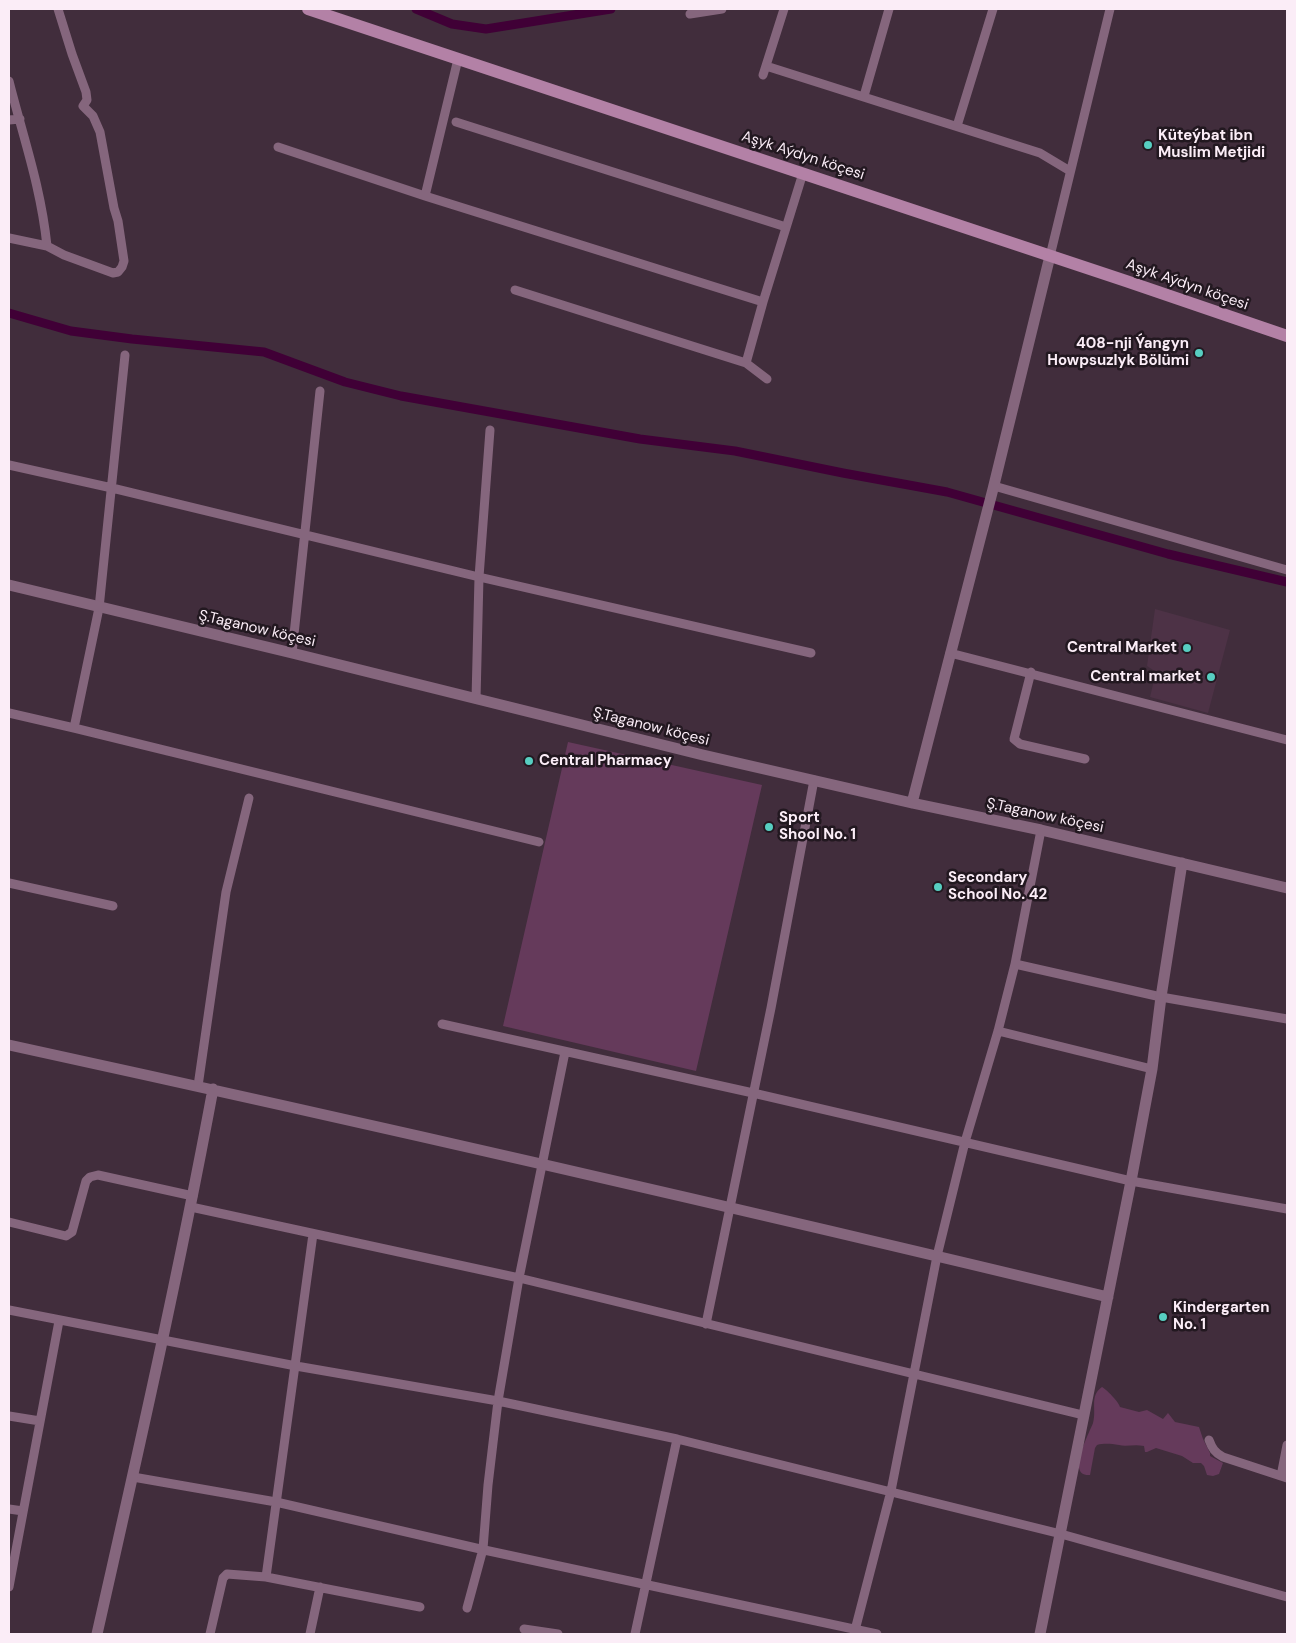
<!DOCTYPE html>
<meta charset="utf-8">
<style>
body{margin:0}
#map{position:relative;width:1296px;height:1643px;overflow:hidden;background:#412d3c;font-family:"DM Sans",sans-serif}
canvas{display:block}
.frame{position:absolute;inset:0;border:10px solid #fbedf7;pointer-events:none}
</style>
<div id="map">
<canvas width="1296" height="1643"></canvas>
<div class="frame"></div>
</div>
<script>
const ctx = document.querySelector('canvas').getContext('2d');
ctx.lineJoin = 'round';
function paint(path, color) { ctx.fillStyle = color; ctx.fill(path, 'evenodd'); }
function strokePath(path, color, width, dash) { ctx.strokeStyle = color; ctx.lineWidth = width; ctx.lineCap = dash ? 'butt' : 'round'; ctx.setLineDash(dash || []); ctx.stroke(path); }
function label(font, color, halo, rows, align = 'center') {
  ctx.font = font + ' "DM Sans",sans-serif'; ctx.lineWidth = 5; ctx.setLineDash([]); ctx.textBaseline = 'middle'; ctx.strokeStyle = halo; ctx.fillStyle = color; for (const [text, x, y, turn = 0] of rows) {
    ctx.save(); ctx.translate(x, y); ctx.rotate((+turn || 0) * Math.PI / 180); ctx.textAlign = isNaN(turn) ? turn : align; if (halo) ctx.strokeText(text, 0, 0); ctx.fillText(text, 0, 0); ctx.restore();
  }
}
const built = new Path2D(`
 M1155 609 1230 630 1208 713 1150 697 1156 672 1147 666Z`);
const green = new Path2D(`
 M568 742 762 785 696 1071 503 1026Z
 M1102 1387C1106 1389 1119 1402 1120 1407L1139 1412 1147 1410 1163 1419 1168 1413 1175 1422 1199 1427 1203 1439 1210 1453V1456L1223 1463 1219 1474 1213 1476 1207 1475 1204 1466 1201 1463H1193L1182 1456 1156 1448 1147 1452H1145L1144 1446C1134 1444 1126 1447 1119 1445 1111 1444 1105 1443 1097 1445L1095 1448 1090 1475C1065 1477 1090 1432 1093 1423 1097 1409 1089 1396 1102 1387Z`);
const canal = new Path2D(`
 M416 9 452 24 486 29 611 9
 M9 313 71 331 132 339 264 352 345 382 401 396 640 439 735 451 843 473 947 492 1168 554 1287 582`);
const minor = new Path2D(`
 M690 14 722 9
 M766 66 1040 153 1070 171
 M763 75 784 9
 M9 81C23 137 41 187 47 246
 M864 96 889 9
 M9 120 20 119
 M456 122 786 227
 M957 126 993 9
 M278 147 425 196 763 302
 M425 196 458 59
 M9 238 47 246 64 255 113 273 118 272 122 267 124 261 118 221 114 208 100 132 93 116 83 106 87 100 86 92 72 54 58 9
 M1050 256 1110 9
 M515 290 746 363
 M767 379 746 363 763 302 803 173
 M9 465 112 488 479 577 811 653
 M994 486 1287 570
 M292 653 320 391
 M950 653 1287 740
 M1031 672 1014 739 1020 744 1085 759
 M476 699 479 577 490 430
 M9 713 74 728 539 842
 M74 728 99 608 125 355
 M9 883 113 906
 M1015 964 1161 997 1287 1019
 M442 1024 753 1093 1131 1181 1287 1209
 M998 1031 1152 1069
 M198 1086 226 892 249 798
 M191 1207 519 1278 1083 1415
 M9 1222 66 1236 72 1232 86 1181 90 1177 98 1175 193 1196
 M9 1310 296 1366 498 1401 677 1439 1061 1534 1287 1597
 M706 1324 771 1008 814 780
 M9 1416 40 1421
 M1209 1440C1212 1448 1215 1453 1223 1457L1287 1478
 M1281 1476 1287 1445
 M133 1477 276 1502 489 1551 877 1634
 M9 1509 23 1511
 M266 1577 313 1234
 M9 1587 59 1321
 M467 1608 483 1549 488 1485 498 1401 519 1278 565 1052
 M524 1629 558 1634
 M210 1634 223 1578 227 1574 266 1577 420 1607
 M310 1634 320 1587
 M635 1634 677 1439
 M854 1634 891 1491 937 1256 965 1142 998 1031 1015 964 1041 830`);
const tertiary = new Path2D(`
 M9 585 292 653 703 755 912 803 1041 830 1287 888
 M912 803 993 489 1050 256
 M9 1045C376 1125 742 1209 1108 1297
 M97 1634C138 1453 179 1272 213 1089
 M1040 1634 1131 1181 1152 1069 1161 997 1182 863`);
const secondary = new Path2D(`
 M308 9 1126 281 1287 336`);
const markers = [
 [1148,145,5,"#57cec1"],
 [1199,353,5,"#57cec1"],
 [1187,648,5,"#57cec1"],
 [1211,677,5,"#57cec1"],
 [529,761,5,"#57cec1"],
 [769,827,5,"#57cec1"],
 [938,887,5,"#57cec1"],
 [1163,1317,5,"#57cec1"]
];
const poiNames = [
 ["Küteýbat ibn",1158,136],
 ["Muslim Metjidi",1158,153],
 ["408-nji Ýangyn",1189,344,"right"],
 ["Howpsuzlyk Bölümi",1189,361,"right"],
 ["Central Market",1177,648,"right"],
 ["Central market",1201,677,"right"],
 ["Central Pharmacy",539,761],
 ["Sport",779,818],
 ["Shool No. 1",779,835],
 ["Secondary",948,878],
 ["School No. 42",948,895],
 ["Kindergarten",1173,1308],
 ["No. 1",1173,1325]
];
const streetNames = [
 ["Aşyk Aýdyn köçesi",803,156,18],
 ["Aşyk Aýdyn köçesi",1187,285,19],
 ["Ş.Taganow köçesi",257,629,13],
 ["Ş.Taganow köçesi",651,727,14],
 ["Ş.Taganow köçesi",1045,816,12]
];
paint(built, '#4d3246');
paint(green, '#653a5b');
strokePath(canal, '#400036', 9);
strokePath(minor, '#85667d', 9);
strokePath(tertiary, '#85667d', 11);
strokePath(secondary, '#b381a6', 12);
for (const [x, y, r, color] of markers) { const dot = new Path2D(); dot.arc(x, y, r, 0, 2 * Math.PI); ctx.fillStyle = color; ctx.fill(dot); strokePath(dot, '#221820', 2); }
label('bold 15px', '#fbedf7', '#221820', poiNames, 'left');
label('15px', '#fbedf7', '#221820', streetNames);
</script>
